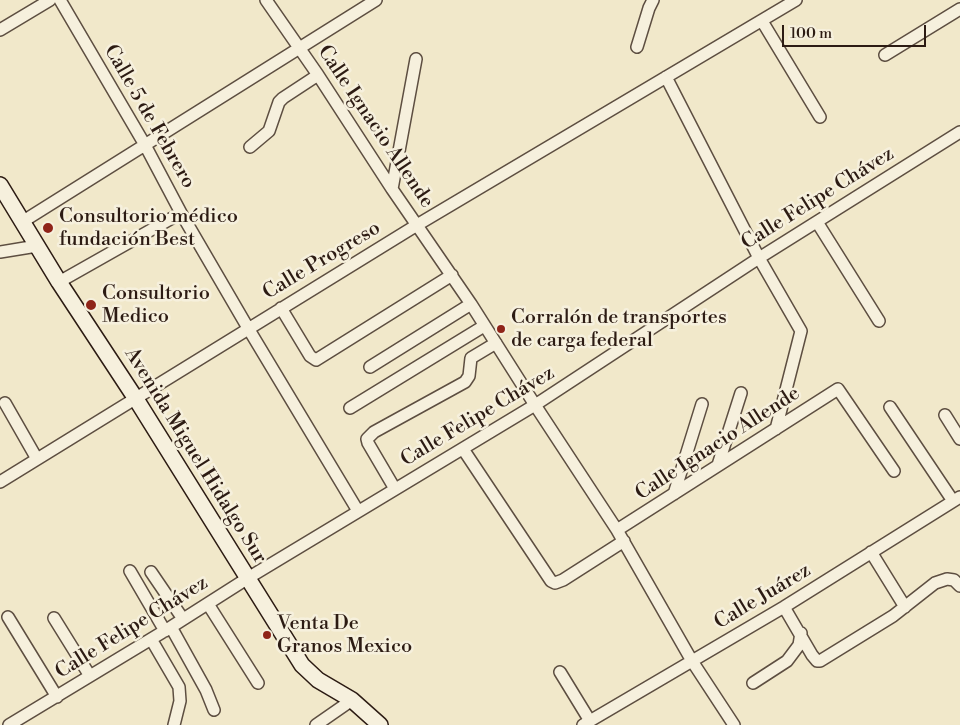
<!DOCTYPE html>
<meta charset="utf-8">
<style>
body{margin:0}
#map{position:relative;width:960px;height:725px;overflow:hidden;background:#f1e8ca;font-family:"Libre Bodoni",serif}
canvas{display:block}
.scale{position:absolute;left:782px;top:25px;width:144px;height:22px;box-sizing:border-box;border:2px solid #2c1b13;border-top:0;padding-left:6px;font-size:15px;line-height:18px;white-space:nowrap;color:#2c1b13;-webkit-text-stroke:4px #f6f0dd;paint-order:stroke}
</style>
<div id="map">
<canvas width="960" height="725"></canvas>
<div class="scale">100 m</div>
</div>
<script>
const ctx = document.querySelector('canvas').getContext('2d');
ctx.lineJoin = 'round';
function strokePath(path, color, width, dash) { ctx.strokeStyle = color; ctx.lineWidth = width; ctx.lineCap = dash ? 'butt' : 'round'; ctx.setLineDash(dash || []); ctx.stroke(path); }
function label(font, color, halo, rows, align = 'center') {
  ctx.font = font + ' "Libre Bodoni",serif'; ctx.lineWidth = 5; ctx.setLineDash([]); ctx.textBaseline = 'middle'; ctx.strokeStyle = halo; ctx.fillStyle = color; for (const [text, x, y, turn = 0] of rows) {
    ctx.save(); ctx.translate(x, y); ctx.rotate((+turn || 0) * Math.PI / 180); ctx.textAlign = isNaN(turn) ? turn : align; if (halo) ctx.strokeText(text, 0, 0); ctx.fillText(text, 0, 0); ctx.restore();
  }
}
const street = new Path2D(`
 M60 0 145 145 181 213 248 328 358 511
 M266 0 318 75 392 189 471 304 535 405 617 530 692 661 734 725
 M762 21 820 117
 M0 30 50 0
 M637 47 649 8 653 0
 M885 55 960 9
 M666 77 759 258 801 331 776 429
 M250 147 269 131 279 102 283 98 318 75
 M392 189 416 59
 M22 222 376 0
 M817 222 879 321
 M0 252 37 246
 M59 282 181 213
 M281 308 310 356 316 360 452 275
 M370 367 471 304
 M5 403 37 459
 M890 407 953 501
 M350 408 484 326
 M945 415 960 439
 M463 449 551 581 555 583 563 580 624 541
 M718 465 741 393
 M0 482 417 225 796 0
 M395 489 368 443 367 439 374 432 465 382 469 376 471 358 496 343
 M674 494 702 404
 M617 530 838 389 894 471
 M871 552 905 607
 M130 571 165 631
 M151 572 183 619
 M208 604 258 683
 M784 607 812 655 817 661H820L893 616 935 583 947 579 954 580 960 586
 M8 617 57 697
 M54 618 90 676
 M171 627 206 690 214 710
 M151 639 179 687 180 701 174 725
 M560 672 590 721
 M753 683 787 661 799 645 801 633
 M9 725 171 627 248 578 535 405 759 258 960 132
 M316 725 352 700
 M583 725 784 607 960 497`);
const secondary = new Path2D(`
 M0 185 59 282 136 399 302 665 318 680 352 700 380 725`);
const markers = [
 [48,228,6,"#8f2418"],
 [91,305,6,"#8f2418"],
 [501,329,5,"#8f2418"],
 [267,635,5,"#8f2418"]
];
const streetNames = [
 ["Calle 5 de Febrero",149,117,60],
 ["Calle Ignacio Allende",375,127,56],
 ["Calle Felipe Chávez",818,199,-32],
 ["Calle Progreso",322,261,-31],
 ["Calle Felipe Chávez",478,417,-31],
 ["Calle Ignacio Allende",718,444,-33],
 ["Avenida Miguel Hidalgo Sur",195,456,58],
 ["Calle Juárez",763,597,-31],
 ["Calle Felipe Chávez",132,628,-32]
];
const poiNames = [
 ["Consultorio médico",59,217],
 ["fundación Best",59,240],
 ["Consultorio",102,294],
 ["Medico",102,317],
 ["Corralón de transportes",511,318],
 ["de carga federal",511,341],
 ["Venta De",277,624],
 ["Granos Mexico",277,647]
];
strokePath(street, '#5d4e41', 14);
strokePath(secondary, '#2c1b13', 18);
strokePath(street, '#f6f0dd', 11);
strokePath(secondary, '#f6f0dd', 15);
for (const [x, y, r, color] of markers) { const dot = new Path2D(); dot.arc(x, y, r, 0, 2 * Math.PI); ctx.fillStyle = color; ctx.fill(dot); strokePath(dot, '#f6f0dd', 2); }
label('20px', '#2c1b13', '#f6f0dd', streetNames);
label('20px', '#2c1b13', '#f6f0dd', poiNames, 'left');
</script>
